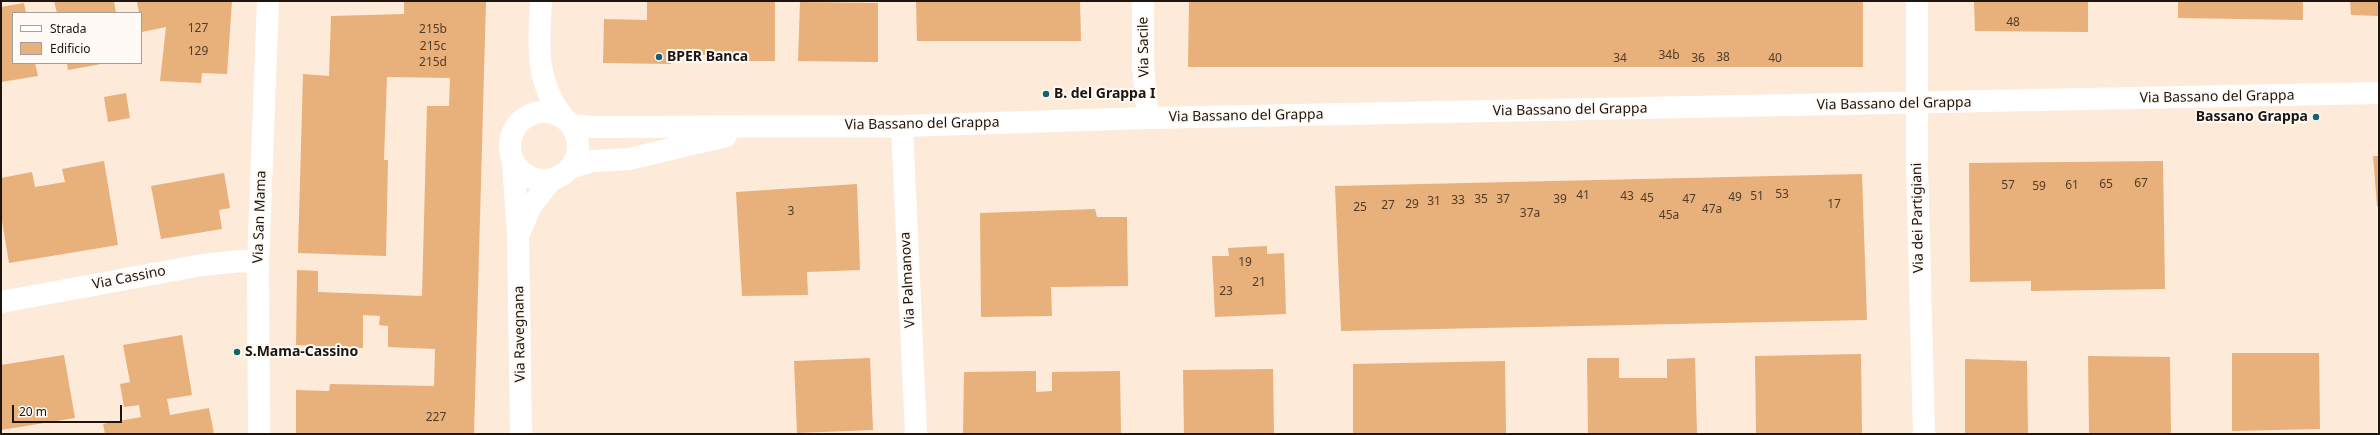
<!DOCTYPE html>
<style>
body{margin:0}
#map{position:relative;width:2380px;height:435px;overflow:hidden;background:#fdead9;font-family:"Noto Sans",sans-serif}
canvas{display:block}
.frame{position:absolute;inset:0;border:2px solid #1d150e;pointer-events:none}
.legend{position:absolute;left:12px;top:12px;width:130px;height:52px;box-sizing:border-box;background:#fffaf6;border:1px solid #a59e99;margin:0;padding:5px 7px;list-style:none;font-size:12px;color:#1d150e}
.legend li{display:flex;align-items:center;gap:8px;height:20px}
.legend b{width:20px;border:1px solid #a59e99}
.scale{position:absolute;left:12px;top:405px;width:110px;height:18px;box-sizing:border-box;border:2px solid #1d150e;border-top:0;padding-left:5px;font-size:12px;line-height:14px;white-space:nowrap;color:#1d150e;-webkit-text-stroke:3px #fffaf6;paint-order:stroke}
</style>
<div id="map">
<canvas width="2380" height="435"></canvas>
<div class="frame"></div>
<ul class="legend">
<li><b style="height:5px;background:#fff"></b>Strada</li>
<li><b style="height:11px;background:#e8b07a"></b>Edificio</li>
</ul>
<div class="scale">20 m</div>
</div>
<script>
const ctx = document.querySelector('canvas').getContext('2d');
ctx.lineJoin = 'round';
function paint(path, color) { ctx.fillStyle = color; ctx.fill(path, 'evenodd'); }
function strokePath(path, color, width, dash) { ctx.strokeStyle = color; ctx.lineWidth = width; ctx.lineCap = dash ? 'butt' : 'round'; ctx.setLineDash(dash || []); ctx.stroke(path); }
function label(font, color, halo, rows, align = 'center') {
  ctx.font = font + ' "Noto Sans",sans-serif'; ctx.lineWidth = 4; ctx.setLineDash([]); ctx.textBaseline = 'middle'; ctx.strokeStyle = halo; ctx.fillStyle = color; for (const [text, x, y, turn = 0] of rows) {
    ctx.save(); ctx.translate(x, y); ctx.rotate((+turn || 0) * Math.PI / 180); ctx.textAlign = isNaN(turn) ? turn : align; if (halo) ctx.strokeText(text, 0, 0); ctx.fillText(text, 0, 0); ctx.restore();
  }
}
const building = new Path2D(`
 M54 1H114L116 13H57Z
 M143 1H232L227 74 202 73 201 83 160 81 166 27 142 32 141 13H139L137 2Z
 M404 1H486L474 434H296V390L329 391 330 384 434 386 435 349 388 347V326L379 325 380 316 363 315V348L296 345 297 270 318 271V292L422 296 427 106H449L450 78 387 77 384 160H388L386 256 298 253 303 74 329 76 331 16 404 14Z
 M647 1H775V61H722V55H671V64L603 63 604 19 647 20Z
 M916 1H1080L1081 41H917Z
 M1189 1H1863V67H1188Z
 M1974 1H2088V32L1975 31Z
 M2178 1H2303V20L2178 18Z
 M2350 1H2379V16L2351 15Z
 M800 2 878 3V62L798 61Z
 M24 3 26 13H13V63H35L38 76 1 82V7Z
 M67 63H101V64L68 70Z
 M126 93 130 118 108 122 104 97Z
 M2373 156H2379V206H2377Z
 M104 161 118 245 9 263 1 215V178L32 172 35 187 65 182 62 169Z
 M2163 161 2165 289 2031 291V281L1970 282 1969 163Z
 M224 173 230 208 219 210 222 229 161 239 151 186Z
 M1862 174 1867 320 1341 331 1335 186Z
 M857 184 860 270 807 272 808 295 742 296 736 192Z
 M1095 209 1097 217H1127L1128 286 1051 287 1052 316 981 317 980 213Z
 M1267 246V254L1284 253 1286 314 1215 317 1212 256H1229L1228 248Z
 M182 335 192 395 167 399 170 415 209 408 214 434H105L103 424 141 417 139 405 124 407 120 384 130 382 123 345Z
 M2232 353H2319L2320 429 2232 431Z
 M1861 354 1862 434H1756L1755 356Z
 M64 355 75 418 1 430V365Z
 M2088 356 2170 357 2171 433 2089 434Z
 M870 358 873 430 797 433 794 361Z
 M1587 358H1619V378H1667V359L1695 358 1697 434H1588Z
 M1965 359 2027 361 2028 434H1965Z
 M1505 361 1506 434H1353V364Z
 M1273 369 1274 434H1184L1183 370Z
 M1036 371V392L1052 391V372L1120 371 1121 434H963L964 372Z`);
const street = new Path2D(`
 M1143 1V67L1148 118
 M1917 1V166L1924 434
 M571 125 592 127 902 126 1148 118 2379 93
 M902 126 916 434
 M570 168 592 161 629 159 726 136
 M1 302 202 265 241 261 258 263`);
const secondary = new Path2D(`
 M541 1C539 45 534 79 563 117
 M510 146a34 34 0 1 1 68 0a34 34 0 1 1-68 0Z
 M513 163 518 235 521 434
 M519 234 531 206 551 180
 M259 434 258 263 268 1`);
const markers = [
 [659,57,4,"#17616f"],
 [1046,94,4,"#17616f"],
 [2316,117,4,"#17616f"],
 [237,352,4,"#17616f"]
];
const numberNames = [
 ["48",2013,23],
 ["127",198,29],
 ["215b",433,30],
 ["215c",433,47],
 ["129",198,52],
 ["34b",1669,56],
 ["38",1723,58],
 ["34",1620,59],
 ["36",1698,59],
 ["40",1775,59],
 ["215d",433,63],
 ["67",2141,184],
 ["65",2106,185],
 ["57",2008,186],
 ["61",2072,186],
 ["59",2039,187],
 ["53",1782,195],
 ["41",1583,196],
 ["43",1627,197],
 ["51",1757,197],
 ["49",1735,198],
 ["45",1647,199],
 ["35",1481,200],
 ["37",1503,200],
 ["39",1560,200],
 ["47",1689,200],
 ["33",1458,201],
 ["31",1434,202],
 ["29",1412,205],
 ["17",1834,205],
 ["27",1388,206],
 ["25",1360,208],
 ["47a",1712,210],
 ["3",791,212],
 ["37a",1530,214],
 ["45a",1669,216],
 ["19",1245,263],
 ["21",1259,283],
 ["23",1226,292],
 ["227",436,418]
];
const streetNames = [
 ["Via Sacile",1144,47,-91],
 ["Via Bassano del Grappa",2217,97,-1],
 ["Via Bassano del Grappa",1894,104,-1],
 ["Via Bassano del Grappa",1570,110,-1],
 ["Via Bassano del Grappa",1246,116,-1],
 ["Via Bassano del Grappa",922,124,-1],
 ["Via San Mama",260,217,-88],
 ["Via dei Partigiani",1918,218,-91],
 ["Via Cassino",129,278,-11],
 ["Via Palmanova",908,280,-93],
 ["Via Ravegnana",520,334,-91]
];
const poiNames = [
 ["BPER Banca",667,57],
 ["B. del Grappa I",1054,94],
 ["Bassano Grappa",2308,117,"right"],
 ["S.Mama-Cassino",245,352]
];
paint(building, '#e8b07a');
strokePath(street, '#fff', 22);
strokePath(secondary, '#fff', 22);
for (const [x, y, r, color] of markers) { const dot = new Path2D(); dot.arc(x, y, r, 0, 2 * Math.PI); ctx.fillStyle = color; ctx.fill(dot); strokePath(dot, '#fffaf6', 1.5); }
label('12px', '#503c29', null, numberNames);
label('14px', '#1d150e', '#fffaf6', streetNames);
label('bold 14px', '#1d150e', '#fffaf6', poiNames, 'left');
</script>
